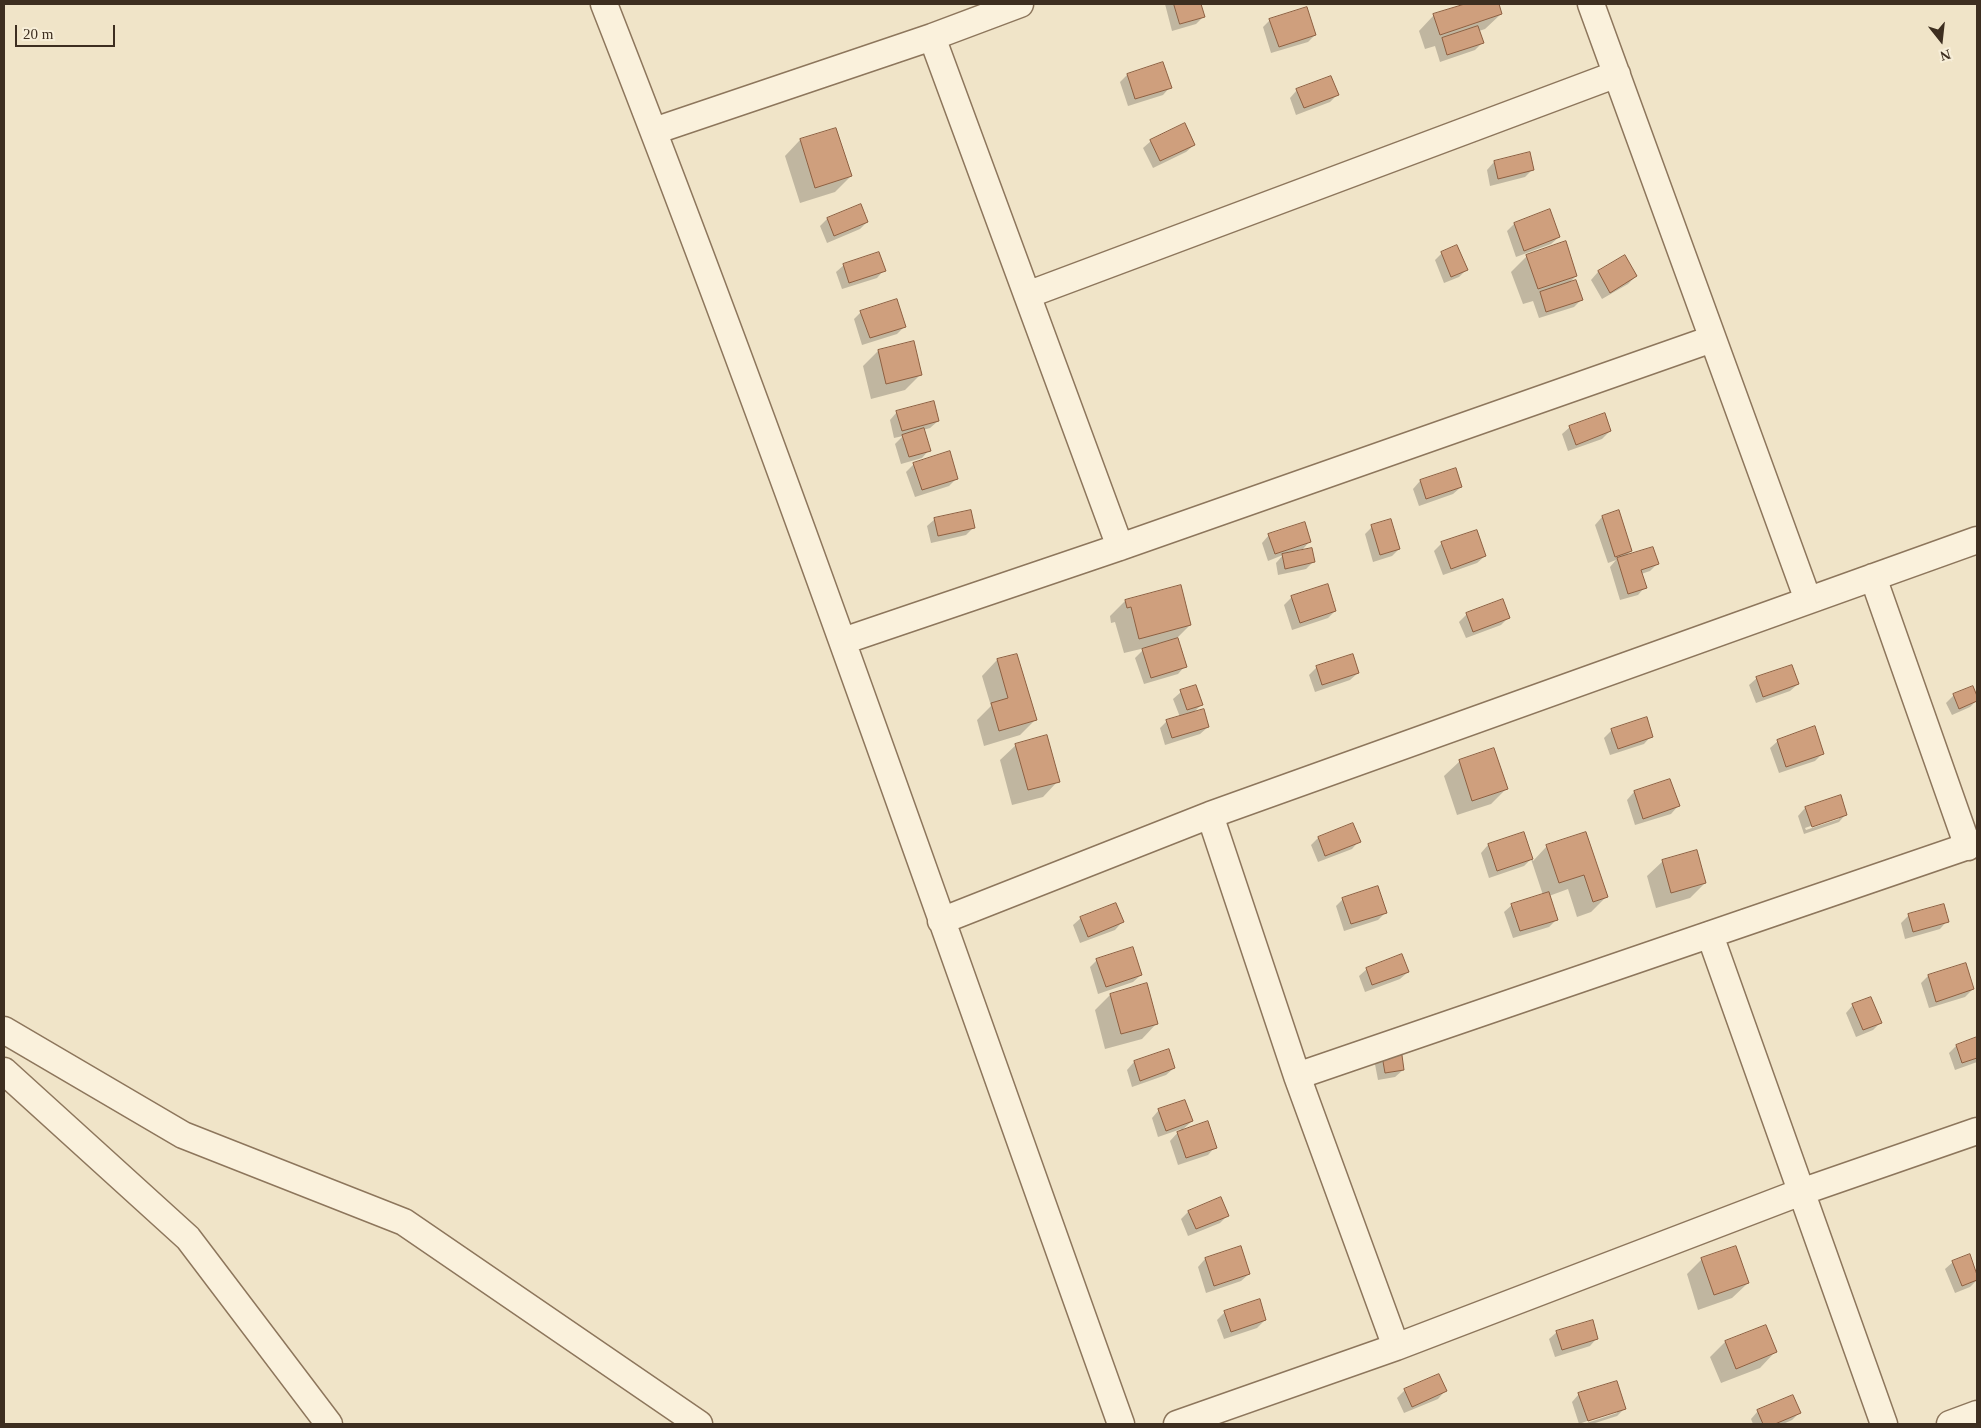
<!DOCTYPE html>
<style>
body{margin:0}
#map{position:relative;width:1981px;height:1428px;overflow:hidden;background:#f0e4c8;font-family:"Times New Roman",serif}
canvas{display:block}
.frame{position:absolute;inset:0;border:5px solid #3d2e20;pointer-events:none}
.north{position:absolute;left:1916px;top:15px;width:50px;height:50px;-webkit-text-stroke:4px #f7eed8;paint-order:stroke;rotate:164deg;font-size:14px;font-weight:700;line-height:20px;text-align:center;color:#3d2e20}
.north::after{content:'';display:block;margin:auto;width:18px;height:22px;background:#3d2e20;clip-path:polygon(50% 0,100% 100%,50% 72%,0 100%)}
.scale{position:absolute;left:15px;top:25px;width:100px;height:22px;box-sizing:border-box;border:2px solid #3d2e20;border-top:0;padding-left:6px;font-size:15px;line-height:18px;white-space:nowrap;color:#3d2e20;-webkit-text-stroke:4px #f7eed8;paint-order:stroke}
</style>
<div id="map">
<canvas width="1981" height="1428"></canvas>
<div class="frame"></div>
<div class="north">N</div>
<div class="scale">20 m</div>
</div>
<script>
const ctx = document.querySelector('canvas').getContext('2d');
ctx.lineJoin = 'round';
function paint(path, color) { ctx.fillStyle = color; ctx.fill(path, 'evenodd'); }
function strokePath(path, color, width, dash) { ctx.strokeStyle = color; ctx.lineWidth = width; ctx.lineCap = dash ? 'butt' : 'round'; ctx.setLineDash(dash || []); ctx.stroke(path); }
const shadow = new Path2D(`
 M1165 4H1200L1203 17 1196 24 1172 31Z
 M1469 4H1498L1501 14 1485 29 1479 31 1483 42 1475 50 1440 62 1435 46 1425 49 1419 31 1434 15Z
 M1270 20 1315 35 1308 42 1271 53 1263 27Z
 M1127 75 1170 87 1163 95 1128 106 1120 82Z
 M1297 90 1337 95 1330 102 1296 115 1290 98Z
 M836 129 851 176 835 192 800 203 785 156 800 140Z
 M1151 141 1194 145 1186 152 1153 168 1143 148Z
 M1494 162 1533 169 1525 177 1490 186 1487 170Z
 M827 219 867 222 860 229 827 243 820 226Z
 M1514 224 1559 237 1551 244 1516 257 1507 231Z
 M1442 253 1466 270 1459 277 1444 283 1435 260Z
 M1527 256 1576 276 1568 284 1582 299 1574 307 1539 318 1533 301 1523 304 1511 272Z
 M1624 257 1636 276 1628 284 1602 299 1591 280 1598 272Z
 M844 265 884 270 877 278 842 289 836 272Z
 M861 312 905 326 897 334 862 345 854 319Z
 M878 351 921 374 905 390 871 399 863 366Z
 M897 412 938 421 930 428 923 430 929 450 922 458 901 464 895 444 903 436 894 438 890 420Z
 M1570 427 1610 431 1602 439 1568 451 1562 434Z
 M914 464 957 478 949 486 915 497 906 472Z
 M1455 470 1461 487 1453 494 1419 506 1413 489 1420 481Z
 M1618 512 1631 551 1624 557 1657 564 1650 571 1641 574 1645 587 1638 595 1620 600 1610 567 1616 560 1608 563 1595 525 1602 517Z
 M935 519 974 527 966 535 931 543 927 526Z
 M1372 527 1399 549 1392 556 1373 562 1365 534Z
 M1269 535 1310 541 1303 549 1294 551 1313 562 1306 569 1278 575 1276 563 1283 555 1268 561 1262 543Z
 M1442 543 1485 556 1477 563 1443 575 1434 551Z
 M1292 597 1335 611 1328 618 1292 630 1284 605Z
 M1125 601 1190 625 1177 638 1185 666 1178 674 1144 684 1135 658 1145 648 1124 653 1115 622 1111 623 1110 616Z
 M1467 614 1509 617 1501 625 1466 638 1459 622Z
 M1016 655 1035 720 1020 735 984 746 977 720 991 706 982 676 997 660Z
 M1317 667 1358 673 1350 680 1315 692 1309 675Z
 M1757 678 1798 684 1790 691 1756 703 1749 685Z
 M1972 687 1977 700 1970 707 1952 715 1946 703 1954 695Z
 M1181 692 1201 705 1193 713 1208 727 1200 734 1165 745 1160 728 1167 721 1180 717 1173 699Z
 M1612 730 1651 736 1644 744 1610 755 1604 738Z
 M1778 741 1823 753 1815 761 1779 773 1770 748Z
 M1016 745 1058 781 1043 797 1012 805 1000 760Z
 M1460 761 1506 789 1491 804 1457 815 1444 776Z
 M1634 792 1678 806 1671 814 1635 825 1627 800Z
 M1840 797 1846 814 1839 822 1804 834 1798 816 1805 808ZM1839 816V819L1806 830 1805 828Z
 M1524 834 1533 861 1547 846 1585 834 1606 897 1591 912 1577 917 1568 889 1549 896 1556 920 1549 927 1513 938 1504 912 1512 905 1543 895 1531 859 1524 866 1489 878 1481 853 1488 845Z
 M1318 838 1359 841 1352 849 1318 862 1311 845Z
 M1663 861 1705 883 1690 898 1656 908 1647 876Z
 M1343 899 1385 913 1378 920 1344 931 1336 906Z
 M1943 905 1947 921 1940 929 1905 939 1901 923 1908 916Z
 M1081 918 1122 922 1115 930 1080 943 1073 925Z
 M1097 960 1141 975 1133 982 1098 994 1090 967Z
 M1367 969 1408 972 1400 979 1365 992 1359 976Z
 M1928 976 1973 989 1965 997 1929 1008 1921 983Z
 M1110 995 1157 1023 1142 1039 1105 1049 1095 1010Z
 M1853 1005 1880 1023 1873 1030 1856 1037 1846 1013Z
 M1977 1039V1062L1955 1070 1949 1053 1956 1046Z
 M1168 1051 1174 1068 1166 1075 1132 1087 1127 1070 1134 1062Z
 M1382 1052 1403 1070 1395 1077 1378 1080 1374 1059Z
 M1159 1110 1192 1121 1180 1132 1215 1147 1208 1155 1178 1165 1170 1141 1181 1129 1158 1137 1152 1118Z
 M1221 1199 1228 1215 1220 1223 1188 1236 1181 1219 1188 1212Z
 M1240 1248 1249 1274 1241 1281 1206 1293 1198 1267 1205 1259Z
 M1969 1256 1977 1280 1970 1287 1955 1293 1945 1269 1953 1262Z
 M1702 1259 1748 1283 1732 1298 1698 1310 1687 1274Z
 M1225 1312 1265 1320 1257 1328 1224 1339 1217 1320Z
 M1557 1332 1597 1338 1590 1346 1555 1357 1549 1339Z
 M1725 1342 1775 1352 1760 1368 1721 1383 1710 1357Z
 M1438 1376 1445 1391 1438 1399 1404 1413 1397 1398 1405 1390Z
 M1579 1394 1624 1409 1617 1416 1592 1424H1584L1617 1413V1410L1579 1424 1572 1402Z
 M1758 1411 1799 1413 1792 1420 1783 1424H1753L1751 1419Z`);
const building = new Path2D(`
 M1174 4H1201L1205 17 1180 24Z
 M1465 4H1499L1502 14 1440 35 1433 14Z
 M1307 7 1316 35 1279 47 1269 19Z
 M1478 26 1484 43 1447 55 1442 38Z
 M1163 62 1172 88 1135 99 1127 74Z
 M1331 76 1339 95 1304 108 1296 89Z
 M1185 123 1195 145 1160 161 1150 140Z
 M836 128 852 176 815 188 800 139Z
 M1530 152 1534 170 1498 179 1494 161Z
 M861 204 868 222 834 236 827 218Z
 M1550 209 1560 237 1524 251 1514 223Z
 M1566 241 1577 276 1538 289 1526 255Z
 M1457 245 1468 270 1451 277 1441 252Z
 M879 252 886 271 849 283 843 264Z
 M1625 255 1637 276 1610 293 1598 271Z
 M1576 280 1583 300 1546 312 1540 292Z
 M897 299 906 327 870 338 860 311Z
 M914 341 922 375 886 384 878 350Z
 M934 401 939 421 902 431 896 411Z
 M1605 413 1611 431 1576 445 1569 426Z
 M924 428 931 451 909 457 902 435Z
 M950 451 958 479 922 490 913 463Z
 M1456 468 1462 487 1426 499 1420 480Z
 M971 510 975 528 938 536 934 518Z
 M1619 510 1632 551 1615 557 1602 516Z
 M1391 519 1400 549 1380 555 1371 525Z
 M1305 522 1311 542 1275 554 1268 534Z
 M1477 530 1486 556 1451 569 1441 542Z
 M1653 547 1659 564 1641 570 1647 588 1628 594 1617 558Z
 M1312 548 1315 562 1285 569 1282 554Z
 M1328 584 1336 611 1300 623 1291 596Z
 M1181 585 1191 625 1139 639 1131 607 1127 608 1125 600Z
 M1503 599 1510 618 1473 632 1466 613Z
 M1178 638 1187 667 1151 678 1142 649Z
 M1017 654 1037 720 999 731 991 703 1008 698 997 659Z
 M1353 654 1359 673 1322 685 1316 666Z
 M1792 665 1799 684 1763 697 1756 677Z
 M1196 685 1203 705 1187 710 1180 690Z
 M1973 686 1977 696V701L1959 709 1953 694Z
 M1204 709 1209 727 1172 738 1166 720Z
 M1647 717 1653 737 1618 749 1611 729Z
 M1815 726 1824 754 1786 767 1777 740Z
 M1047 735 1060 782 1028 790 1015 744Z
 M1494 748 1508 789 1472 801 1459 760Z
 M1670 779 1680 806 1643 819 1634 791Z
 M1841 795 1847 815 1812 827 1805 807Z
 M1353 823 1361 842 1325 856 1318 837Z
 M1524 832 1533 859 1497 871 1488 844Z
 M1586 832 1608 897 1593 902 1584 875 1559 883 1546 845Z
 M1697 850 1706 883 1671 893 1662 860Z
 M1378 886 1387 913 1351 924 1342 898Z
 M1549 892 1558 920 1520 931 1511 904Z
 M1116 903 1124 922 1088 937 1080 917Z
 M1944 904 1949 922 1913 932 1908 914Z
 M1133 947 1142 975 1106 987 1096 959Z
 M1402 954 1409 972 1372 985 1366 968Z
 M1966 963 1974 989 1936 1002 1928 975Z
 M1147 983 1158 1024 1121 1034 1110 994Z
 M1871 997 1882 1023 1863 1030 1852 1004Z
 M1977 1037V1058L1962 1063 1956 1045Z
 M1401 1048 1404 1070 1385 1073 1381 1050Z
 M1169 1049 1175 1068 1140 1081 1134 1061Z
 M1185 1100 1193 1121 1166 1131 1158 1109Z
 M1208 1121 1217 1148 1186 1158 1177 1132Z
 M1221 1197 1229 1216 1196 1229 1188 1211Z
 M1241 1246 1250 1274 1214 1286 1205 1258Z
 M1736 1246 1749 1283 1714 1295 1701 1258Z
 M1970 1254 1977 1275V1280L1962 1286 1952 1261Z
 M1260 1299 1266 1320 1231 1332 1224 1311Z
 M1593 1320 1598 1339 1562 1350 1556 1331Z
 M1766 1325 1777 1352 1736 1369 1725 1341Z
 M1439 1374 1447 1391 1412 1407 1404 1389Z
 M1617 1381 1626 1409 1588 1421 1578 1393Z
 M1793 1395 1801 1413 1775 1424H1763L1757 1410Z`);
const minor = new Path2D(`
 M604 4C788 473 951 950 1121 1424
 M1591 4 1808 600
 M932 37 1120 547
 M654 131 932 37 1020 4
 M1027 295 1617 74
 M1873 577 1968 847
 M843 641 1120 547 1712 339
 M1210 815 1297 1076 1396 1347
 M941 921 1210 815 1977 540
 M1710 935 1884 1424
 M4 1030 183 1135 404 1222 699 1424
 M4 1071 188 1238 329 1424
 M1297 1076 1977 843
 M1177 1424 1396 1347 1801 1192 1977 1131
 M1950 1424 1977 1414`);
paint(shadow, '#0003');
paint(building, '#cf9f7d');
strokePath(building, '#8d5f41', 1);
strokePath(minor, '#8d765c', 29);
strokePath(minor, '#faf1dc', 26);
</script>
